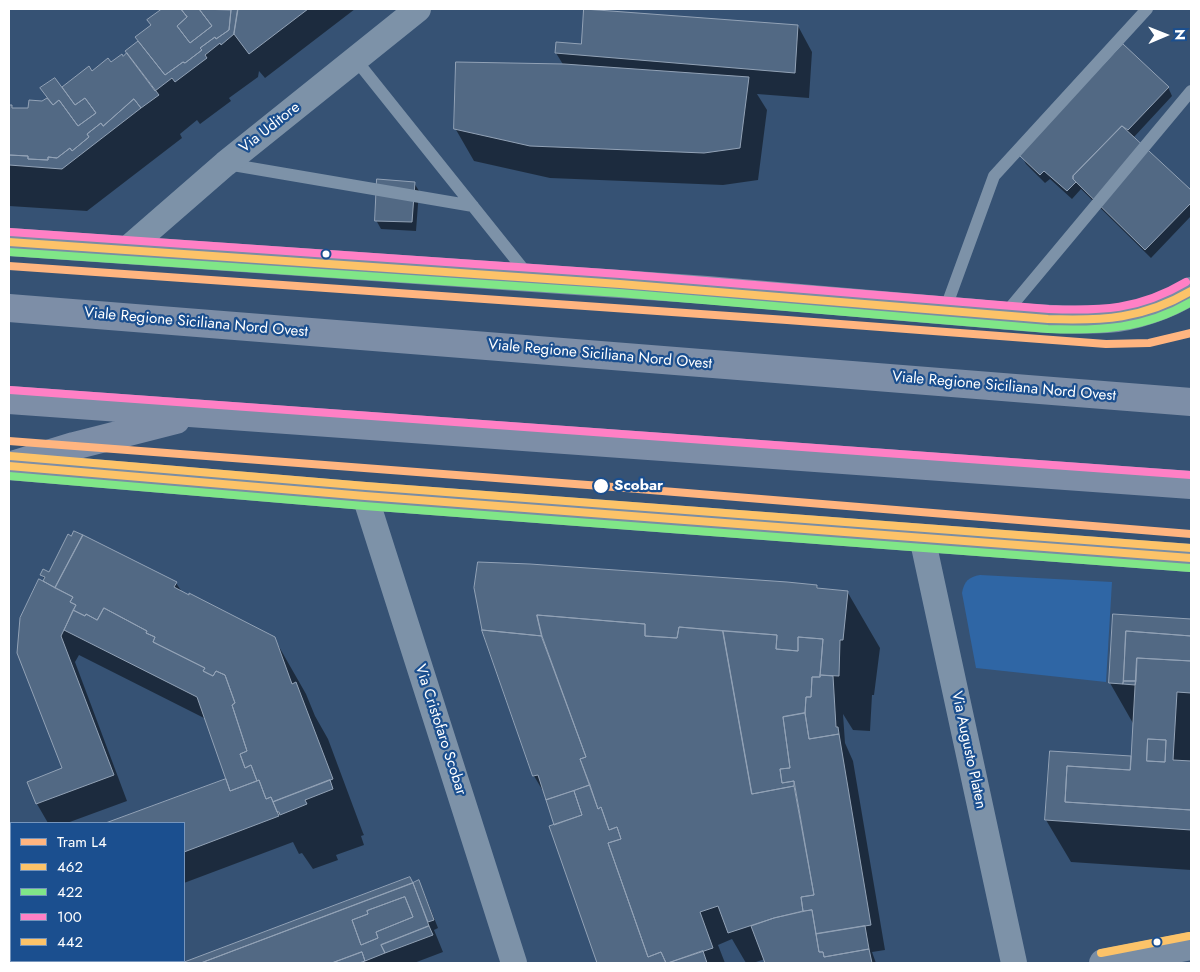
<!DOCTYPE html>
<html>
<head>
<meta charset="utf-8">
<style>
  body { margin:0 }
  #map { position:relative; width:1200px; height:972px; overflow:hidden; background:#365274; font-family:Jost,sans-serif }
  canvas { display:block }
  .frame { position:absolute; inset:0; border:10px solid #fff; pointer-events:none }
  .legend { position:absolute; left:10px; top:822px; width:175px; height:140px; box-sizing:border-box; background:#1b4f8f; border:1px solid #7695bc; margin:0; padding:6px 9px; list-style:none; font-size:15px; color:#fff }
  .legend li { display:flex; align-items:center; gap:10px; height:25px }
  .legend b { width:25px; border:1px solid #7695bc }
  .north { position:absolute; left:1140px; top:10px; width:50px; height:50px; -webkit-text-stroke:4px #1b4f8f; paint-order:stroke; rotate:89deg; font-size:14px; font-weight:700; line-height:20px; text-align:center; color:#fff }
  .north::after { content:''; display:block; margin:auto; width:18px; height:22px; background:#fff; clip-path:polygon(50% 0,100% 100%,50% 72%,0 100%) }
</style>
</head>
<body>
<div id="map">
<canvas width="1200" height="972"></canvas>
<div class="frame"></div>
<ul class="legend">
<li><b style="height:6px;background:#ffb580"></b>Tram L4</li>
<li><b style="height:6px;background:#fcc369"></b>462</li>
<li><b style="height:6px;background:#80e688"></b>422</li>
<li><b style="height:6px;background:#ff80c5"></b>100</li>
<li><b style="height:6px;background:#fcc369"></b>442</li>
</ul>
<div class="north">N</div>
</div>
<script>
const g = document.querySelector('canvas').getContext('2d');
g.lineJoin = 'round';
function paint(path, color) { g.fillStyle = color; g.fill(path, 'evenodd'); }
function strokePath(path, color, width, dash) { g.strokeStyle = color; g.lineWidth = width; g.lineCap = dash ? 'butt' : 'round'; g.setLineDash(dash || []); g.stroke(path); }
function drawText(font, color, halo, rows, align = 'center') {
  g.font = font + ' Jost,sans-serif'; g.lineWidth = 4.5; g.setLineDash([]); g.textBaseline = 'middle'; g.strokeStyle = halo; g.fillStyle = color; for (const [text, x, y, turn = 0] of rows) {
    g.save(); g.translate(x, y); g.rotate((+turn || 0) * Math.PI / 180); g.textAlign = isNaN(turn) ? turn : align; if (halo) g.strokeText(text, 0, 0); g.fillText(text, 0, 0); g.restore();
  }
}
paint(new Path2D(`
  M980,575l132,7 -6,100 -130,-14 -14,-75c2,-12 7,-16 18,-18z`), '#2f66a5');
paint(new Path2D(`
  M164,9h191l-90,69 -6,-7 -1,6 -29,21 2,3 -31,23 -3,-4 -17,14 2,4 -95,73 -78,-5v-100h3l1,3h16l19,-10 -6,-10 19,-1 28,-20 3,4 31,-14 16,-15 -3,-6 16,-12 -3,-5z
  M798,26l14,26 -3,46 -52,-4 10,16 -9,70 -35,5 -173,-7 -76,-17 -19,-33 109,-62 -8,-13 26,-8z
  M1168,87l4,9 -38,41 57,55v24l-40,42 -70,-69 -9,10 -22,-20 -5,4 -19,-19 -5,-9z
  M414,183l5,8 -3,40 -35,-2 -5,-9z
  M74,533l102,50 6,9 92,46 32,56 9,22 13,23 35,94 1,2 -3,1 3,9 -28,10 2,5 -25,9 -11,-16 -3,1 -6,-12 -109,41v-60h-74l118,-43 -22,-61 -127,-64 -4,7 52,139 -60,22h-19l-11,-19 -8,-21 35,-14 -21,-186 2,-3 -3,-5 7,-1z
  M817,586l2,3 29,4 32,55 -6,47h-2l-2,36 -17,-1 -10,-16 2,29 8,18 32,189 -13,2 4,11h-110l-1,-4 -12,4h-7l-14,-24 -14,6 7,18h-126l-49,-136 6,-2 -10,-29 -12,-20 -51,-146z
  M1114,615l77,5v250l-120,-8 -25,-42 86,-63 2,-32 -24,-42z
  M410,878l3,6 5,-2 5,8 15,38 -4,2 9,22 -29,11h-229z`), '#0007');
const building = new Path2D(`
  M162,9h19l6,8 -10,9 13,17 22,-17 -13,-17 32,1 -2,20 -13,9 -1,-2 -15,11 2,2 -17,13 -2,-1 -18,13 -30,-38 16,-12 -4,-5z
  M181,9h18l13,17 -22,17 -13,-17 10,-9z
  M229,9h9l-4,25 -13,11 -1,-2 -15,12 2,3 -32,24 -3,-4 -17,13 -30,-40 13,-10 27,34 18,-13 2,1 17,-13 -2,-2 15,-11 1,2 13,-9 2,-20z
  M238,9h70l-59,45 -15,-20z
  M584,9l214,16 -3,48 -240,-20 1,-11 25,2z
  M1123,44l46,43 -41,43 -6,-4 -49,50v3l3,3 -9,9 -23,-20 -4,4 -21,-20z
  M127,53l32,42 -18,13 -7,-9 -31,27 -2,-3 -14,11 2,3 -17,14 -2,-3 -13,10 -9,-1v3l-20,-1v-3l-19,-1v-50h3v3h16l1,-8 13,1 5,-3 6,7 6,-5 19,26 18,-13 -11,-15 -10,7 -13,-18 27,-21 3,5 16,-13 3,4 11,-8 1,2z
  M456,62l108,2 185,13 -9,71 -36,5 -174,-7 -76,-17z
  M55,78l20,27 10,-7 11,15 -18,13 -19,-26 -6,5 -13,-17z
  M134,99l7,9 -79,61 -53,-4v-10l19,1v3l20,1v-3l9,1 13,-10 2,3 17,-14 -2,-3 14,-11 2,3z
  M1122,126l69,64v13l-46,47 -72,-71v-3z
  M377,179l38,3 -3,40 -37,-1z
  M74,531l9,4 -28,53 -12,-7 2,-4 -5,-2 3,-6 6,3 19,-38 3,2z
  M83,535l94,47 -3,5 15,8v-2l86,44 17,47 4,-2 37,97 -60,23 -2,-5 -5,2 -7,-19 -2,1 -6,-16 -6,3 -5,-14 7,-3 -15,-46 3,-2 -10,-28 -9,-4 -3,5 -10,-5 2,-3 -52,-26 2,-5 -9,-4 1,-2 -43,-23 -7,12 -11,-6 -1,2 -12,-6 3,-5 -6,-3 3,-5 -18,-9z
  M478,562l52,2 257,18 30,3v3l31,3 -5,49h-3l-1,36 -19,-1 3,-36 -25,-2v14l-22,-2 1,-14 -98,-8 -2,11 -32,-2v-12l-108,-9 5,21 -60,-6 -8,-42z
  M39,579l34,18 -3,5 6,3 -15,31 53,139 -78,29 -9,-22 35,-14 -45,-115 3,-35z
  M104,608l43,23 -1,2 9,4 -2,5 52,26 -2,3 10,5 3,-5 9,4 10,28 -3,2 15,46 -7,3 5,14 6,-3 6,16 -27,10 -33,-94 -133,-67 9,-20 12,6 1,-2 11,6z
  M1113,614l78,5v17l-65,-5 -3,53 -14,-1z
  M537,615l108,9v12l32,2 2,-11 44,4 29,163 42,-8 20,109 -13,2 2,14 -29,7 -46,15 -10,-27 -18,6 13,36 -45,15h-2l-5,-11 -13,5 -40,-114 13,-4 -4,-12 -8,3 -8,-23 -3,2 -18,-50 6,-2 -44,-119z
  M482,630l60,6 44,121 -6,2 10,26 -44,15 -8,-25 -5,1z
  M723,631l54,4 -1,14 22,2v-14l25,2 -3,38h-8l-1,20h-5l-1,16 -22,4 7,51 -10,1 2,14 12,-2v5l-42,8z
  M1126,631l65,5v25l-54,-3 -1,23h-12z
  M1137,658l54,3v32l-14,-1 -4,68 18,1v49l-126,-8 2,-36 63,4zM1148,739l18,1 -1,22 -18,-1z
  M820,675l13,1 3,51h2l1,7 -30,5 -4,-26 1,-16h5l1,-20h8z
  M1124,681h12l-1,4 -12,-1z
  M805,713l4,26 30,-5 32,191 -55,9 -4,-24 -9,1 -2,-14 13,-2 -20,-114 -12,2 -2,-14 10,-1 -7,-51z
  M1148,739l18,1 -1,22 -18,-1z
  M1050,751l81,5 -1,14 -63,-4 -2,36 126,8v20l-146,-10z
  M226,779l4,12 29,-11 7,19 5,-2 8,19 -95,36v-29h-78z
  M330,780l3,9 -28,11 2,4 -27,11 -1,-3h-2l-4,-10z
  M590,785l8,24 3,-2 8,23 8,-3 4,12 -13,4 40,114 13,-5 5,11h-69l-48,-137 33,-11 -8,-24z
  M574,791l8,24 -28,10 -8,-25z
  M410,877l3,6 -212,80h-19z
  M419,880l15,40 -6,2 -15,-39z
  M413,883l16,43 -48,19 4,8 -20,8 -3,-9 -30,11h-131zM405,897l8,20 -37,15 2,6 -17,7 -9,-25 16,-6 -1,-3z
  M405,897l8,20 -37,15 2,6 -17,7 -9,-25 16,-6 -1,-3z
  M812,910l7,42h4l1,5 45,-8 3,14h-107l-14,-37 23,-8z
  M429,926l4,9 -48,18 -4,-8z
  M865,926l4,23 -45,8 -1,-5h-4l-3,-18z
  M703,951l4,12h-39z
  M362,952l3,9 -6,2h-27z`);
paint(building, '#526984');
strokePath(building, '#92a2b6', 1);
strokePath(new Path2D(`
  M356,60l172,215
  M227,164l246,42
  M945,310l49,-134 153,-167
  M1004,315l187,-224`), '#7d92a8', 12);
strokePath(new Path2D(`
  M125,251l100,-87 193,-155
  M365,496l149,467
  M922,537l92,426`), '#7d92a8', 26);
strokePath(new Path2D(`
  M9,242c232,18 465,30 698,48 82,7 163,14 244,21 52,4 104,11 156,8 26,-1 62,-14 84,-28
  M9,466l356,30 826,62
  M1103,963l88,-17`), '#798da4', 28);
strokePath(new Path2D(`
  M9,308l1182,94
  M9,400l1182,85
  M9,466l65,-20 102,-26`), '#7d8ea7', 28);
strokePath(new Path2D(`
  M9,242l611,42 428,35c55,2 95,0 143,-28
  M9,466l356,30 826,62`), '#fcc369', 8);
strokePath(new Path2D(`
  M9,252l610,41 429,36c52,2 97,0 143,-27
  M9,476l355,30 826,62`), '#80e688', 8);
strokePath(new Path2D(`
  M10,232l610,42 429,35c52,2 90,1 137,-27
  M10,390l1181,85`), '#ff80c5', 8);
strokePath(new Path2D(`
  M10,456l356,30 825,62
  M1101,953l88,-17`), '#fcc369', 8);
strokePath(new Path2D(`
  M9,266l778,54 319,24 43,-1 42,-10
  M9,441l592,45 590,48`), '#ffb580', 8);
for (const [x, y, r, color] of [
  [326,254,4.5,"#fff"],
  [601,486,8,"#fff"],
  [1157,942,4.5,"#fff"]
]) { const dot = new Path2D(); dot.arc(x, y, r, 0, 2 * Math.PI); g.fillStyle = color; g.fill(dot); strokePath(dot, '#1b4f8f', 2); }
drawText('15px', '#fff', '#1b4f8f', [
  ["Via Uditore",270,128,-38],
  ["Viale Regione Siciliana Nord Ovest",196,323,5],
  ["Viale Regione Siciliana Nord Ovest",600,355,5],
  ["Viale Regione Siciliana Nord Ovest",1004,387,5],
  ["Via Cristofaro Scobar",440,730,72],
  ["Via Augusto Platen",968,750,78]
]);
drawText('bold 15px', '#fff', '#1b4f8f', [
  ["Scobar",614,486]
], 'left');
</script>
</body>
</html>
